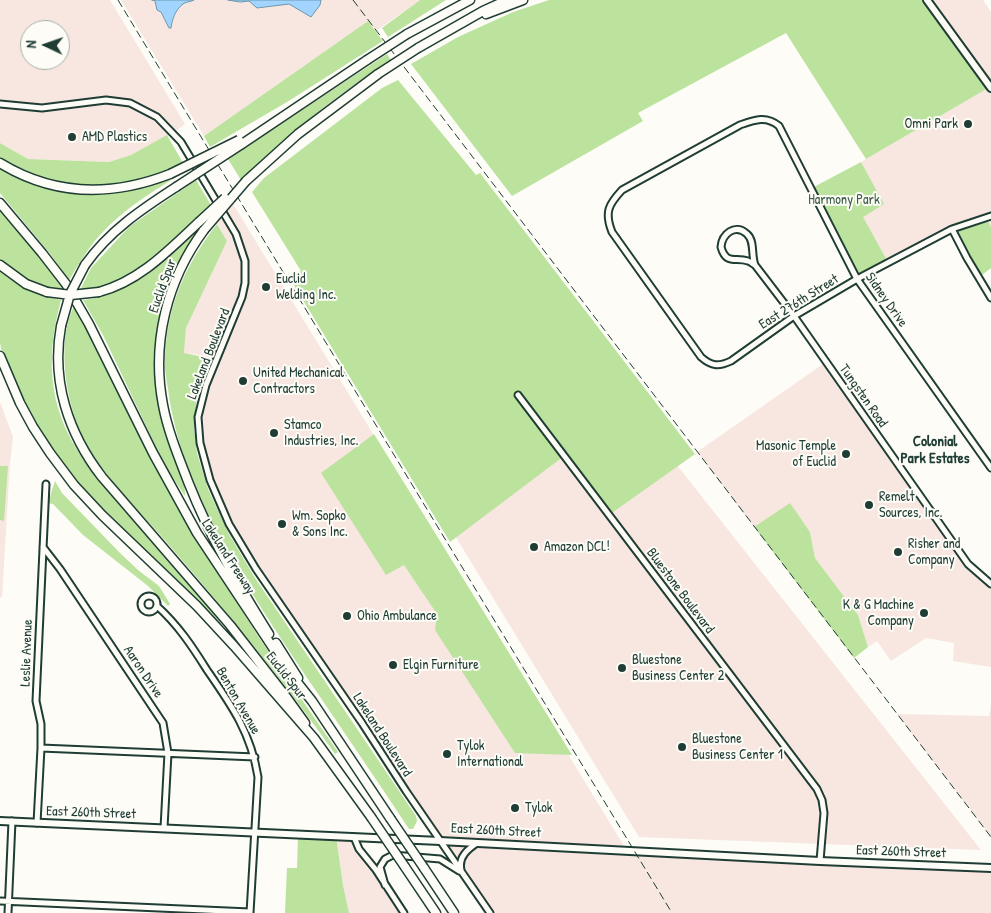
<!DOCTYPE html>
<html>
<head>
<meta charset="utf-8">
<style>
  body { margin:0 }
  #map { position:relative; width:991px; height:913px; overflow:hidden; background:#fdfcf7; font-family:"Patrick Hand",sans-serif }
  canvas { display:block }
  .north { position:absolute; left:20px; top:20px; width:50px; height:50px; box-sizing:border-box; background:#fdfcf7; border:1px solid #a4b0a9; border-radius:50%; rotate:273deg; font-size:14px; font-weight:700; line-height:20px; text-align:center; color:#1f3d34 }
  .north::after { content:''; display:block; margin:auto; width:18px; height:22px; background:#1f3d34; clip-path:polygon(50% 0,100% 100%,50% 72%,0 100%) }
</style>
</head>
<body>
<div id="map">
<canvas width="991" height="913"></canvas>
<div class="north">N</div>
</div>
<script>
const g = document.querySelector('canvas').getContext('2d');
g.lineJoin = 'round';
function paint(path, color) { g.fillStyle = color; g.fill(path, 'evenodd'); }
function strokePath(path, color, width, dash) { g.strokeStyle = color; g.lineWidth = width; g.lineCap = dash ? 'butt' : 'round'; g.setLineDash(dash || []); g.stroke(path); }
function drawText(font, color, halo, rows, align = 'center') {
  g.font = font + ' "Patrick Hand",sans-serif'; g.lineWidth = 4; g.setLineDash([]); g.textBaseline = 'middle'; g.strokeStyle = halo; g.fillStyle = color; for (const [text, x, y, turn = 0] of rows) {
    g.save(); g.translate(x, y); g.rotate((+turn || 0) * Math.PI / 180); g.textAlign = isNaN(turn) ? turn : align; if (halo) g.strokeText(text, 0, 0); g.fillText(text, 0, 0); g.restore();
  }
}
paint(new Path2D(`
  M0,0h110l75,124 -12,9 -42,22 -22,7 -81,-3 -28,-16zM30,30h30v30h-30z
  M121,0h299l-44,31 -8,-10 -164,115z
  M927,0h56l8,12v215l-6,-9 -33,11 -64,33 -26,-46 21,-12 -22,-42 129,-75z
  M230,199l397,652 364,17v45h-501l-261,-389 -19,-44 -10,-37 -2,-26 19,-57 -17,-5 -16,-2 2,-25 41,-87 -13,-23z
  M484,221l497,629 -342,-13 -312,-511z
  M826,362l142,202 23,20v83l-38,-6 1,-18 -28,-5 -35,23 -14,-20 -9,6 -10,-32 -43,-57 -5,-26 -20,-28 -36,23 -57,-75z
  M0,402l13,35 -3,26 -8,134h-2z
  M991,706v131l-94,-123 92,2z
  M336,836l13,1 27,33 28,43h-55l-6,-28z`), '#f8e6e0');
paint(new Path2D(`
  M420,0h26l-58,37 -6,-9z
  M549,0h378l63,87 -124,72 -80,-126 -148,80 5,8 -131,75 -101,-132 47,-27 55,-25z
  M368,21l15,20 -96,61 -77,45 -6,-11z
  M387,54l4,6c-55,36 -103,73 -150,120l-13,-21z
  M398,80l78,95 4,-2 215,281 -86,61 -45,-59 -114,86 -161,-265 12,-6 -49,-79 12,-14 118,-90z
  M167,135l16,28c-35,17 -76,28 -115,22 -24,-4 -47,-16 -68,-27v-15l28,16 81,3 22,-7z
  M861,162l23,42 -21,13 25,45 -31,17 -47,-90z
  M0,166l8,5 88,22 34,-3 57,-20c-30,19 -63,38 -87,65 -12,13 -21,29 -31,45l-18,-25 -51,-62z
  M196,180l15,25c-22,22 -60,62 -87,75 -14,7 -30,10 -45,12l12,-24 38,-41z
  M0,206l64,80v6c-23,-3 -47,-14 -64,-31z
  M986,218l5,9v41l-13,10 -26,-49z
  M217,224l10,17 -41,87 -2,25 24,5 2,4 -13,34 -3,32 3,25 11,36 21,45 26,44 161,238 1,5 -4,8h-4c-31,-47 -63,-94 -95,-141 -58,-87 -133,-194 -146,-299 -2,-12 -4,-23 -3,-34 3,-52 21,-91 52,-131z
  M200,227l1,2c-6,8 -13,16 -18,25 -23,40 -34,94 -26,139 3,17 8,33 13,48 3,12 17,45 15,55l-20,-30 -61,-129 -21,-37c53,-7 78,-40 117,-73z
  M0,270c22,18 34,24 61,30 -8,30 -12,59 -7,90 9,58 54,101 91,143 26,30 52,60 76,90l-2,2c-73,-80 -155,-134 -201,-237 -6,-14 -16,-30 -18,-45 0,-8 0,-16 0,-23 0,-17 0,-33 0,-50z
  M74,306l43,80 20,43 44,86 79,124 78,113 -3,2c-51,-73 -108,-142 -167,-210 -26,-30 -56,-59 -78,-93 -22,-34 -36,-107 -16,-145z
  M374,434l198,321 -57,-2 -80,-123 2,-16 -33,-49 -18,10 -65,-102z
  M0,466h8l-4,55 -4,-1z
  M55,481l7,12 57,59 19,18 21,16 11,18 -2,2 -20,-20 -65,-51 -30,-31 -5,-1z
  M790,503l20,29 5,26 43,57 10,32 -14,11 -100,-131z
  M298,834l38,2 7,49 6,28h-64l2,-45h10z`), '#bce39e');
const water = new Path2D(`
  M152,0h42c-4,2 -9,2 -11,4 -8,6 -11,16 -12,24h-2l-8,-16 -4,-2 -2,-9z
  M228,0h93l-1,5 -9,12 -22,-13 -32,4 -8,-7 -8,1z`);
paint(water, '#a1d4ff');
strokePath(water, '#6d98ae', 1);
const minor = new Path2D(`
  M0,104l42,4 64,-8 24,3 27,14 24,25 55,92 9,27v22l-3,14 -36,88 -8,32 2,26 10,37 19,44 27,45 106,154 44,68 84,122
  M991,216l-39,13 -95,50 -63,37 -63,45c-13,6 -20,5 -30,-4l-89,-125c-8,-20 -3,-28 10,-42l118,-65c14,-5 26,-10 39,1l78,153 134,189
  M952,229l15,29 24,40
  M755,265c-2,-1 -4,-3 -7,-4 -13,-4 -22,4 -27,-14 1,-13 14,-24 26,-13 8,7 4,21 8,31l39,51 174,248 23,20
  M518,395l299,394 5,11 2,13 -4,48
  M43,547l17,22 103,154 5,30 -4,75
  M141 604a8 8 0 1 1 16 0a8 8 0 1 1-16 0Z
  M157,606c21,19 35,40 50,64 25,36 44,63 51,107l-8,136
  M41,748l214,9
  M37,823l4,-75v-24l-5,-23 10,-217
  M354,837l5,12 17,21 28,43
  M461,870c-3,-13 7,-21 16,-27
  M385,885l-5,-18 5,-8 8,-4 47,4 19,12
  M0,901l250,11
  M8,913l4,-92`);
const major = new Path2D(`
  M927,0l64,88
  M0,821l440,20 380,20 171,7`);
const highway = new Path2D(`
  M486,14l37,-14
  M407,34l63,-34
  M418,48l65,-37 24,-11
  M242,144l125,-84
  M0,163c54,33 111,34 170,11
  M246,181l52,-47 80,-60
  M0,203l42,50 24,31 23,40 64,129 44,80 92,139 23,29 78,117
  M204,230c-37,50 -53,113 -41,175 5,27 16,53 26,79 21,53 50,102 80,150
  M0,265l26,19 21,8
  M85,265c24,-34 57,-56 91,-78
  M99,292c41,-11 70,-42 100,-70
  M61,326c-10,55 7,107 41,151l128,148 57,73 18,25
  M0,356l20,47 13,24 17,26 24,32 28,30 95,91 37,40 80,92 57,79
  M276,643l22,35
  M405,867l31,46
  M424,868l30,45`);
strokePath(minor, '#1f3d34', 9);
strokePath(major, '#1f3d34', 10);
strokePath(highway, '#1f3d34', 11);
strokePath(minor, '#fdfcf7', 5);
strokePath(major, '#fdfcf7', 6);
strokePath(highway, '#fdfcf7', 8);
strokePath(new Path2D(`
  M118,0l554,913
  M353,0l638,837`), '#1f3d34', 1, [8, 4]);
const highwayBridge = new Path2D(`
  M367,60l40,-26
  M378,74l40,-26
  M170,174l69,-34
  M176,187l66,-43
  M199,222l26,-24
  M204,230l42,-49
  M47,292l24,3 28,-3
  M61,326l9,-32 15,-29
  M371,817l34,50
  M390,818l34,50`);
strokePath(highwayBridge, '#1f3d34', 11, []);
strokePath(highwayBridge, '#fdfcf7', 8);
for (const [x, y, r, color] of [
  [968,124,5,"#1f3d34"],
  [72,137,5,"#1f3d34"],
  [266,287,5,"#1f3d34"],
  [243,381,5,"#1f3d34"],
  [274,433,5,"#1f3d34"],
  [846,454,5,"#1f3d34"],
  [869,505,5,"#1f3d34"],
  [282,524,5,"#1f3d34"],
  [534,547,5,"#1f3d34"],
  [898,552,5,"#1f3d34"],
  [924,613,5,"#1f3d34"],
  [347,616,5,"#1f3d34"],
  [393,665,5,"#1f3d34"],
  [622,668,5,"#1f3d34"],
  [682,747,5,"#1f3d34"],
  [447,754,5,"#1f3d34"],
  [515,808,5,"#1f3d34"]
]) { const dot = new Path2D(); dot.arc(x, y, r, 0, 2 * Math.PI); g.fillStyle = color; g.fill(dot); strokePath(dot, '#fdfcf7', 2); }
drawText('14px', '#1f3d34', '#fdfcf7', [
  ["Omni Park",958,124,"right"],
  ["AMD Plastics",82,137],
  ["Euclid",276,279],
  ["Welding Inc.",276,295],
  ["United Mechanical",253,373],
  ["Contractors",253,389],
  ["Stamco",284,425],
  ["Industries, Inc.",284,441],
  ["Masonic Temple",836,446,"right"],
  ["of Euclid",836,462,"right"],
  ["Remelt",879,497],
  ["Sources, Inc.",879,513],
  ["Wm. Sopko",292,516],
  ["& Sons Inc.",292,532],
  ["Risher and",908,544],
  ["Company",908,560],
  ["Amazon DCL!",544,547],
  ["K & G Machine",914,605,"right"],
  ["Company",914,621,"right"],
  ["Ohio Ambulance",357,616],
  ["Bluestone",632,660],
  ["Business Center 2",632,676],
  ["Elgin Furniture",403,665],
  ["Bluestone",692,739],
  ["Business Center 1",692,755],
  ["Tylok",457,746],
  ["International",457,762],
  ["Tylok",525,808]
], 'left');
drawText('14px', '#3e5e49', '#fdfcf7', [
  ["Harmony Park",844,200]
]);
drawText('14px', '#1f3d34', '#fdfcf7', [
  ["Euclid Spur",163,286,-70],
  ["Sidney Drive",886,300,55],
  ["East 276th Street",799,302,-32],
  ["Lakeland Boulevard",209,354,-69],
  ["Tungsten Road",863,396,55],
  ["Lakeland Freeway",228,557,57],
  ["Bluestone Boulevard",680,591,53],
  ["Leslie Avenue",27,653,-88],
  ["Aaron Drive",143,672,56],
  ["Euclid Spur",286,676,52],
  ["Benton Avenue",238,701,60],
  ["Lakeland Boulevard",382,735,57],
  ["East 260th Street",91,813,2],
  ["East 260th Street",496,831,3],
  ["East 260th Street",901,852,2]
]);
drawText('bold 15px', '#1f3d34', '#fdfcf7', [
  ["Colonial",935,442],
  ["Park Estates",935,459]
]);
</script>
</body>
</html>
